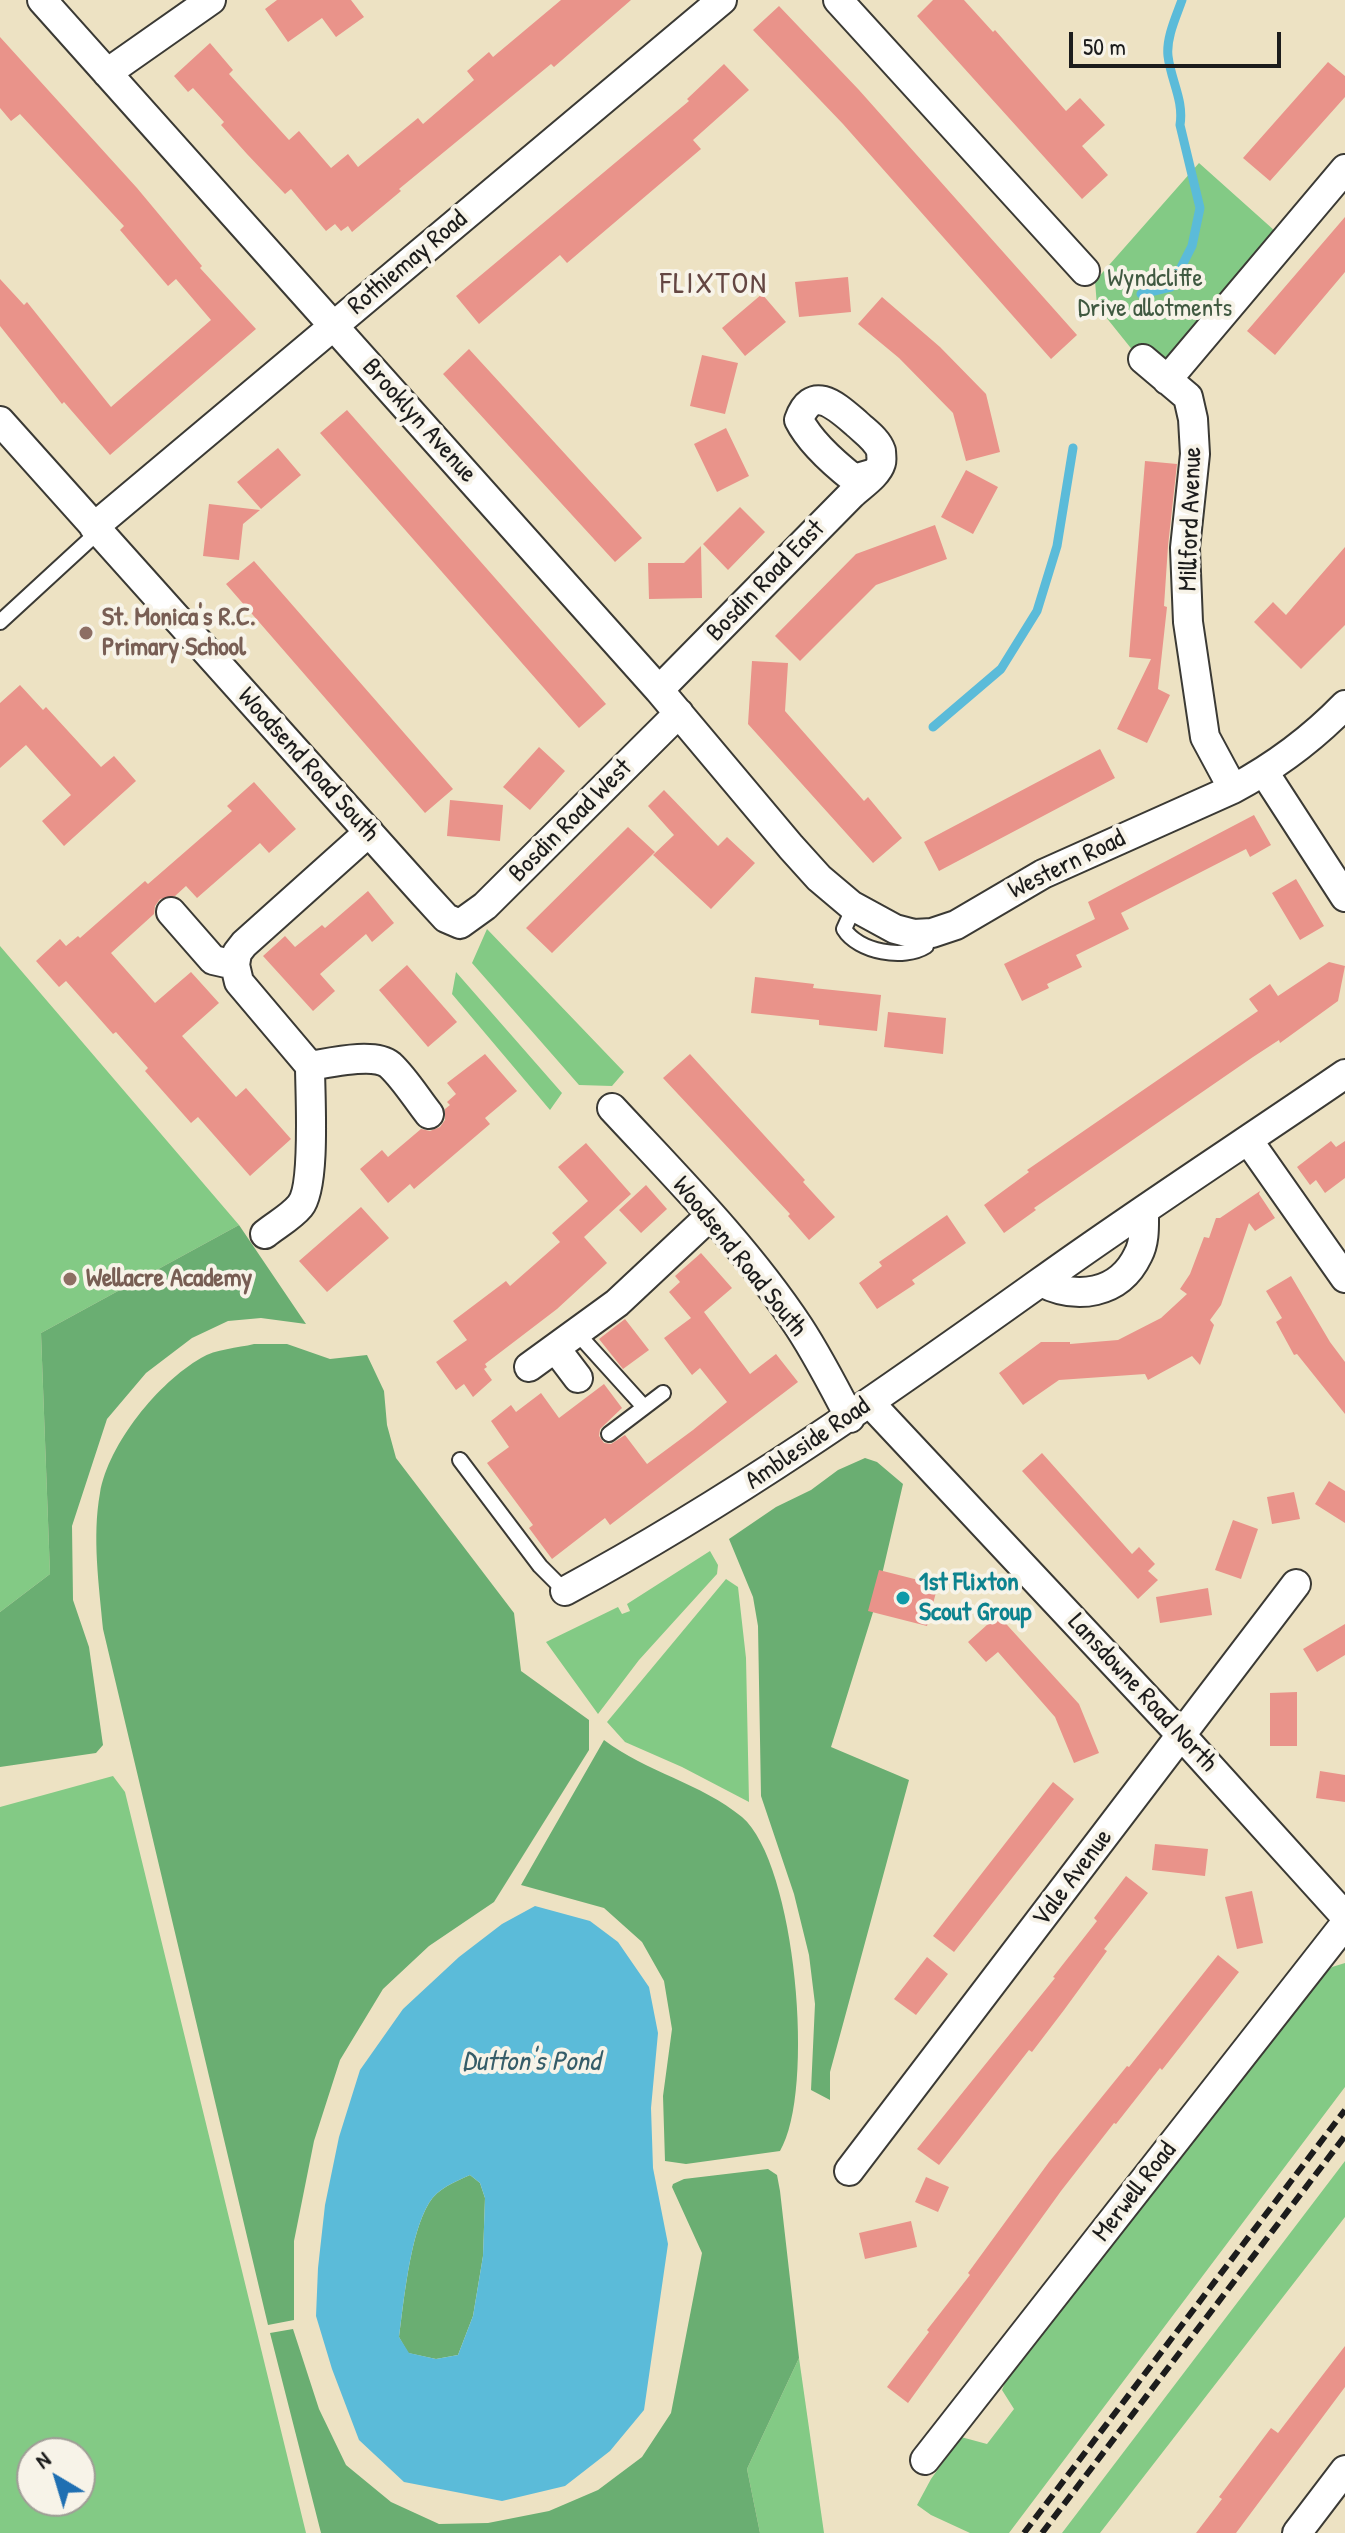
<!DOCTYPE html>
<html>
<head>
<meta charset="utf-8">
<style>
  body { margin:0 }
  #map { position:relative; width:1345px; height:2533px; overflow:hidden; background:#ede2c3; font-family:"Patrick Hand",sans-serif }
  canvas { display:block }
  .north { position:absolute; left:16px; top:2437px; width:80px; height:80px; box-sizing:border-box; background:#f7f3e8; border:2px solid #9f9d96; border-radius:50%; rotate:322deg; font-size:22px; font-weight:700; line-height:32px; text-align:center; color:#1c1c1c }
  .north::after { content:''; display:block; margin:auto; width:28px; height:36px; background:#1f6fb2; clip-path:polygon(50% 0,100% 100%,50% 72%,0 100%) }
  .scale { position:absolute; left:1069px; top:32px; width:212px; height:36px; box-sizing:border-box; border:4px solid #1c1c1c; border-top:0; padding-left:10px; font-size:24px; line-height:28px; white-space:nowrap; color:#1c1c1c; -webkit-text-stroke:6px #f7f3e8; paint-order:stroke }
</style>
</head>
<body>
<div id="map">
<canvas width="1345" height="2533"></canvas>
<div class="north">N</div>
<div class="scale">50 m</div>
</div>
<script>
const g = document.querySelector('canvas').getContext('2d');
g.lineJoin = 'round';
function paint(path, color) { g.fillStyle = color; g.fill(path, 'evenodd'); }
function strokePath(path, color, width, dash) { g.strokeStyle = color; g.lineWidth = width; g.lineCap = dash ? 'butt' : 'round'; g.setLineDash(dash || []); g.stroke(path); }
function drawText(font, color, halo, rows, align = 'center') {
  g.font = font + ' "Patrick Hand",sans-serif'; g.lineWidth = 8; g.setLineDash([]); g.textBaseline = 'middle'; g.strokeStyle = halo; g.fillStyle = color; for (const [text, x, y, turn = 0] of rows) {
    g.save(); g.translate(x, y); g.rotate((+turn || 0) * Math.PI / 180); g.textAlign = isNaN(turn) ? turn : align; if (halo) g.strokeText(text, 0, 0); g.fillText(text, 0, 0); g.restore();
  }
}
paint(new Path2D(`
  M1199,163l76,68 -110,132 -31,-11 -37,-46 -2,-25z
  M487,929l137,143 -12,14 -33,-1 -107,-122z
  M0,946l239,279 -198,108 9,241 -50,38z
  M456,972l106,121 -12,17 -98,-116z
  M710,1551l8,14 -1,9 -78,86 -41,54 -52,-72 72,-35 4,7 8,-3 -3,-7z
  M726,1579l12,8 8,71 3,144 -67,-35 -57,-25 -18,-20z
  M113,1776l12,16 181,741h-306v-726zM32,2453h48v48h-48z
  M1345,1963v124l-336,446h-39l-39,-18 -14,-10 14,-26 30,-42 26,7 27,-35 -12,-19 4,-10 312,-401 14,-12z
  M1345,2161v56l-245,316h-38z
  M799,2358l25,175h-64l-13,-64z`), '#83ca85');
paint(new Path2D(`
  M239,1225l67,99 -45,-6 -33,3 -36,17 -46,35 -39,46 -35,107 1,74 16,47 14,98 -7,8 -96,14v-155l50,-38 -9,-241z
  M254,1344h33l43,15 37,-4 17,36 3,34 9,33 118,155 7,58 68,49v30l-95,152 -65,44 -46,43 -43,71 -26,81 -20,100v79l-26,5 -165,-696c-4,-44 -11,-92 -3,-136 9,-50 58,-110 101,-135 14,-9 37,-10 53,-14z
  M865,1458l12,4 26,22 -29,125 -43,138 78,33 -79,292v28l-19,-10 4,-86 -6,-49 -15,-61 -33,-98 -3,-170 -5,-29 -24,-58 47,-32 35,-17 27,-20z
  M604,1740c42,32 97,43 138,77 54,46 74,275 38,334l-94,13 -21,-3 -2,-65 9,-67 -8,-48 -22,-39 -38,-34 -83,-23z
  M768,2169l9,6 3,16 19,167 -52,111 13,64h-439l-51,-200 23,-4 26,80 27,56 45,37 48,22 49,-1 61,-12 49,-21 44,-33 29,-44 31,-160 -30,-66 1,-3 11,-5z
  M470,2175l10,8 5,15 -2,58 -10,60 -15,39 -22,4 -28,-6 -9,-16c5,-37 11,-103 30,-134 9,-15 26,-21 41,-28z`), '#6aae72');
paint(new Path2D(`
  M535,1906l55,15 28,21 31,45 9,46 -7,75 2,60 15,76 -24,166 -34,41 -45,35 -63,15 -98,-19 -45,-42 -27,-71 -16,-53 2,-48 7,-63 14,-68 21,-67 43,-61 56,-52 43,-33zM470,2175l10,8 5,15 -2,58 -10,60 -15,39 -22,4 -27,-6 -10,-16c5,-37 11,-103 30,-134 9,-15 26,-21 41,-28z`), '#5bbbd9');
strokePath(new Path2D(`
  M1141,294l30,-7 21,-41 8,-38 -20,-83c4,-25 -9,-44 -12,-69 -2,-18 8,-39 14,-56
  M933,727l68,-58 36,-58 20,-65 16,-98`), '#5bbbd9', 9);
paint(new Path2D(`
  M277,0h74l13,17 -28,20 -14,-19 -34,24 -23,-33z
  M561,0h70l-77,67 -3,-3 -152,125 2,2 -49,41 -4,-6 -7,5 -6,-7 -9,7 -35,-42 -6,5 -38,-40 -26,-29 3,-3 -31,-34 -5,4 -14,-16 36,-33 23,27 -4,4 60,66 10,-9 32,37 17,-14 10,13 60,-49 5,6 51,-44 -7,-9 22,-19 4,5z
  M933,0h31l29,32 2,-2 71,81 14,-13 25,27 -23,21 26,29 -26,24 -165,-183z
  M779,6l80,84 218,245 -26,24 -208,-235 -90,-94z
  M0,37l137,151 65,78 -2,2 56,61 -146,126 -46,-53 -2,2 -62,-78v-47l24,26 3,-3 84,105 100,-87 -35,-41 -8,7 -48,-56 4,-4 -104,-112 -9,7 -11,-13z
  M1328,62l17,14v21l-75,84 -27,-23z
  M724,64l25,26 -56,50 8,9 -134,114 -7,-8 -81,69 -23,-28 233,-195 -2,-2z
  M1345,217v55l-70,83 -28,-24z
  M848,277l3,35 -52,5 -4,-35z
  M762,294l24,28 -41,34 -23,-28z
  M882,297l58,50 46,47 14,58 -34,9 -13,-48 -54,-55 -41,-34z
  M469,349l173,189 -27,24 -172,-188z
  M702,355l36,8 -13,51 -35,-8z
  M347,410l259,294 -27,24 -259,-295z
  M726,428l23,48 -32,16 -23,-48z
  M278,448l23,27 -40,34 -24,-27z
  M1145,461l32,3 -9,82 -4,60 3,1 -9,82 12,6 -23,48 -30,-14 34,-70 -22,-2z
  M966,470l32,17 -25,47 -32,-17z
  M209,504l51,6 -17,14 -4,36 -36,-4z
  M740,507l25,25 -37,38 -25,-26z
  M935,525l12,34 -71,26 -76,76 -25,-25 81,-82z
  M701,546l1,52 -53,1 -1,-36h36z
  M1345,547v78l-44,44 -47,-47 19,-20 13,13z
  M254,561l199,228 -28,24 -199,-229z
  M752,661l36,2 -3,48 79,90 4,-4 34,41 -29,25 -125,-139z
  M20,685l23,25 3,-3 55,60 13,-11 22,25 -72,65 -22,-25 29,-26 -45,-50 -26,23v-65z
  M539,747l26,24 -35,39 -27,-23z
  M1100,749l15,29 -176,93 -15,-29z
  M254,782l42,47 -27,24 -9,-10 -63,55 -11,-12 -11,10 -15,3 -5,7 -1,8 -43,39 44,50 36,-31 28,31 -37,33 54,61 10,-9 45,51 -41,37 -52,-59 -7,6 -46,-52 3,-3 -32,-36 -3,2 -47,-53 -7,6 -23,-26 24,-22 6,7 12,-10 2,2 65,-57 3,3 84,-73 -5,-5z
  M664,790l54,56 9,-9 28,26 -44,46 -58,-54 21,-20 -26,-29z
  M450,800l53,5 -3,36 -53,-5z
  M1254,815l17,30 -21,12 -4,-8 -125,64 8,16 -53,26 6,12 -35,17 2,4 -27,13 -18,-37 91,-45 -7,-17z
  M628,827l27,25 -103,101 -26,-25z
  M1296,879l28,47 -24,14 -28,-47z
  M368,891l26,32 -22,19 -6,-8 -46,40 15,17 -22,20 -50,-55 22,-20 10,11 27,-22 3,3z
  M1329,962l16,4 -7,35 -58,42 -1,-3 -26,17 -219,151 2,2 -32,23 -20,-28 45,-33 -2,-2 231,-159 -9,-12 21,-15 8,12z
  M407,965l50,57 -29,25 -49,-57z
  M755,977l59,7 -1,4 68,7 -4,36 -58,-6v-5l-68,-7z
  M888,1012l58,6 -3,36 -59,-7z
  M485,1054l32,37 -32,27 5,6 -76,65 -4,-5 -22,19 -28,-34 22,-19 6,7 33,-28 9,2 10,-4 5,-7v-11l5,-4 -3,-3 9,-8 -9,-11z
  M690,1054l115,126 -2,2 32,35 -26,23 -21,-24 2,-2 -127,-136z
  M1331,1141l5,6 9,-6v37l-20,15 -9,-13 -6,5 -13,-18z
  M586,1143l45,51 -47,43 23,26 -50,46 -72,55 2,3 -3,2 8,11 -19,17 -9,-13 -8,6 -20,-28 31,-22 -14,-19 53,-40 4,5 50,-44 -8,-9 36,-32 -30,-34z
  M646,1185l21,24 -26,24 -22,-23z
  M1260,1191l-1,3 16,24 -20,13 -6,-8 -28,82 -11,15 4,5 -14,40 -8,-9 -44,24 -3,-6 -86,6 -36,25 -24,-32 42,-31h29v2l48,-4 43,-22 26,-24 -7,-5 10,-15 14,-37 5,1 7,-20h4z
  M361,1207l28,31 -62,54 -28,-31z
  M947,1215l19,28 -54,37 3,4 -38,25 -18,-26 23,-17 -3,-4z
  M701,1253l31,35 -28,24 46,62 26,-20 22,28 -188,143 -5,-7 -53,41 -23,-31 4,-3 -46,-62 22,-16 -18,-26 20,-16 5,7 25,-19 18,25 45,-34 18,24 -22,21 -1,7 5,7 7,1 14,-9 22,29 46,-34 34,-28 -27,-34 -8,7 -28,-37 27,-20 -22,-26 11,-10 -5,-6z
  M1291,1276l39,66 15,20v52l-48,-60 -3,1 -18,-33 6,-4 -16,-27z
  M625,1319l24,31 -26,19 -24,-30z
  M1042,1453l90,101 7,-7 16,17 -7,7 10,9 -20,19 -116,-128z
  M1329,1481l16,10v32l-30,-19z
  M1294,1492l6,27 -28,5 -5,-27z
  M1233,1520l25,9 -17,50 -26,-9z
  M879,1570l59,15 -11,41 -59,-15z
  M1208,1588l4,27 -52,8 -4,-26z
  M998,1615l81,89 20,49 -25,10 -19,-46 -57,-65 -12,10 -18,-20z
  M1345,1624v31l-28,17 -14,-23z
  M1297,1692v54h-27v-53z
  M1320,1771l25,4v27l-29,-4z
  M1053,1782l21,17 -120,153 -21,-16z
  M1155,1844l53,5 -3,27 -53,-6z
  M1126,1876l22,17 -44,56 3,2 -43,59 -32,42 -3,-2 -90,115 -22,-16 138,-171 -2,-1 44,-56 -3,-3z
  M1252,1891l11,52 -26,6 -12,-52z
  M1218,1955l21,17 -77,98 -2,-2 -44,56 -2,-1 -53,68 -153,212 -21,-16 42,-55 -2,-2 43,-55 -2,-2 81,-111 78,-96 2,1z
  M927,1957l21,17 -32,41 -22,-16z
  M926,2177l23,10 -11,25 -23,-10z
  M911,2221l6,26 -52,12 -6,-26z
  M1345,2346v41l-109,146h-40l26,-34 -3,-2 52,-69 7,5z`), '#e9938a');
const service = new Path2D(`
  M0,622l98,-90
  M854,907l-10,22c14,23 60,31 82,17l2,-12
  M577,1333l67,74
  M609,1434l54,-41
  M460,1460l80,106 25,25`);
const minor = new Path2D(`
  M42,0l617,690 132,157 28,31 32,27 44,24 19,5 18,-1 24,-8 87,-51 190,-85c41,-22 80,-51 112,-84
  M838,0l247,271
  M107,73l104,-73
  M1143,359l45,38 5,22 2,35 -10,94 3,74 17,115 28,52
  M1167,380l178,-211
  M0,421l424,473 22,24 14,6 25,-18 194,-193
  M94,527l628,-527
  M659,690l192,-195c9,-9 26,-19 30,-32 1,-1 0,-11 0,-12 -4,-12 -17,-20 -25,-28 -20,-17 -44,-40 -57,-3 11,22 36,44 55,59l21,-6
  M1264,772l81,125
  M171,912l42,48 22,5 4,17 71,84c0,28 6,121 -10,140 -9,11 -24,19 -35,28
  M235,965l2,-12 7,-9 125,-112
  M310,1066c19,-3 64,-14 80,-1 15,14 27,34 39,49
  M612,1108c65,70 134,139 187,219 19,29 35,60 51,91
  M1248,1140l97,138
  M1041,1282c35,18 78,13 97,-27 7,-13 6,-29 6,-44
  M556,1349l22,29
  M529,1367l88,-64 94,-88
  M870,1403l312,333 163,180
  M565,1591c167,-90 320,-198 474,-308 100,-72 204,-139 306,-209
  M849,2171l447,-587
  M925,2460l420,-536
  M1297,2533l48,-63`);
strokePath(service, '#3b3a35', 18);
strokePath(minor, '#3b3a35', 32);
strokePath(service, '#fff', 14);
strokePath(minor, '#fff', 28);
strokePath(new Path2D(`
  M1024,2533l321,-423
  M1042,2533l303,-397`), '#1c1c1c', 6, [12, 6]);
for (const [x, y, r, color] of [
  [86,633,8,"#8d6e63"],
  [70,1279,8,"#8d6e63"],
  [903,1598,8,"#0f9aa8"]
]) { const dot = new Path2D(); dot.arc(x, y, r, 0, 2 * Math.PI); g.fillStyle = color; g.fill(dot); strokePath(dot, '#f7f3e8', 3); }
drawText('26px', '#1c1c1c', '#f7f3e8', [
  ["Rothiemay Road",408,263,-40],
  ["Brooklyn Avenue",419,421,48],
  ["Millford Avenue",1191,519,-88],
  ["Bosdin Road East",766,581,-46],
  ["Woodsend Road South",308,765,48],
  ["Bosdin Road West",571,821,-45],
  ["Western Road",1067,865,-26],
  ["Woodsend Road South",739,1257,51],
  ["Ambleside Road",808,1444,-34],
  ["Lansdowne Road North",1142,1693,47],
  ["Vale Avenue",1073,1878,-53],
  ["Merwell Road",1135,2192,-52]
]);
drawText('26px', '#405941', '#f7f3e8', [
  ["Wyndcliffe",1155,279],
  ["Drive allotments",1155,309]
]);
drawText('bold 26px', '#785e54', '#f7f3e8', [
  ["St. Monica's R.C.",102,618],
  ["Primary School",102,648],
  ["Wellacre Academy",86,1279]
], 'left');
drawText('bold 26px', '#0d838f', '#f7f3e8', [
  ["1st Flixton",919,1583],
  ["Scout Group",919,1613]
], 'left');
drawText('italic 28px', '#355c68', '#f7f3e8', [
  ["Dutton's Pond",531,2063]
]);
g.letterSpacing = '2px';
drawText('30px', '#644642', '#f7f3e8', [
  ["FLIXTON",714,285]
]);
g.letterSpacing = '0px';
</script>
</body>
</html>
